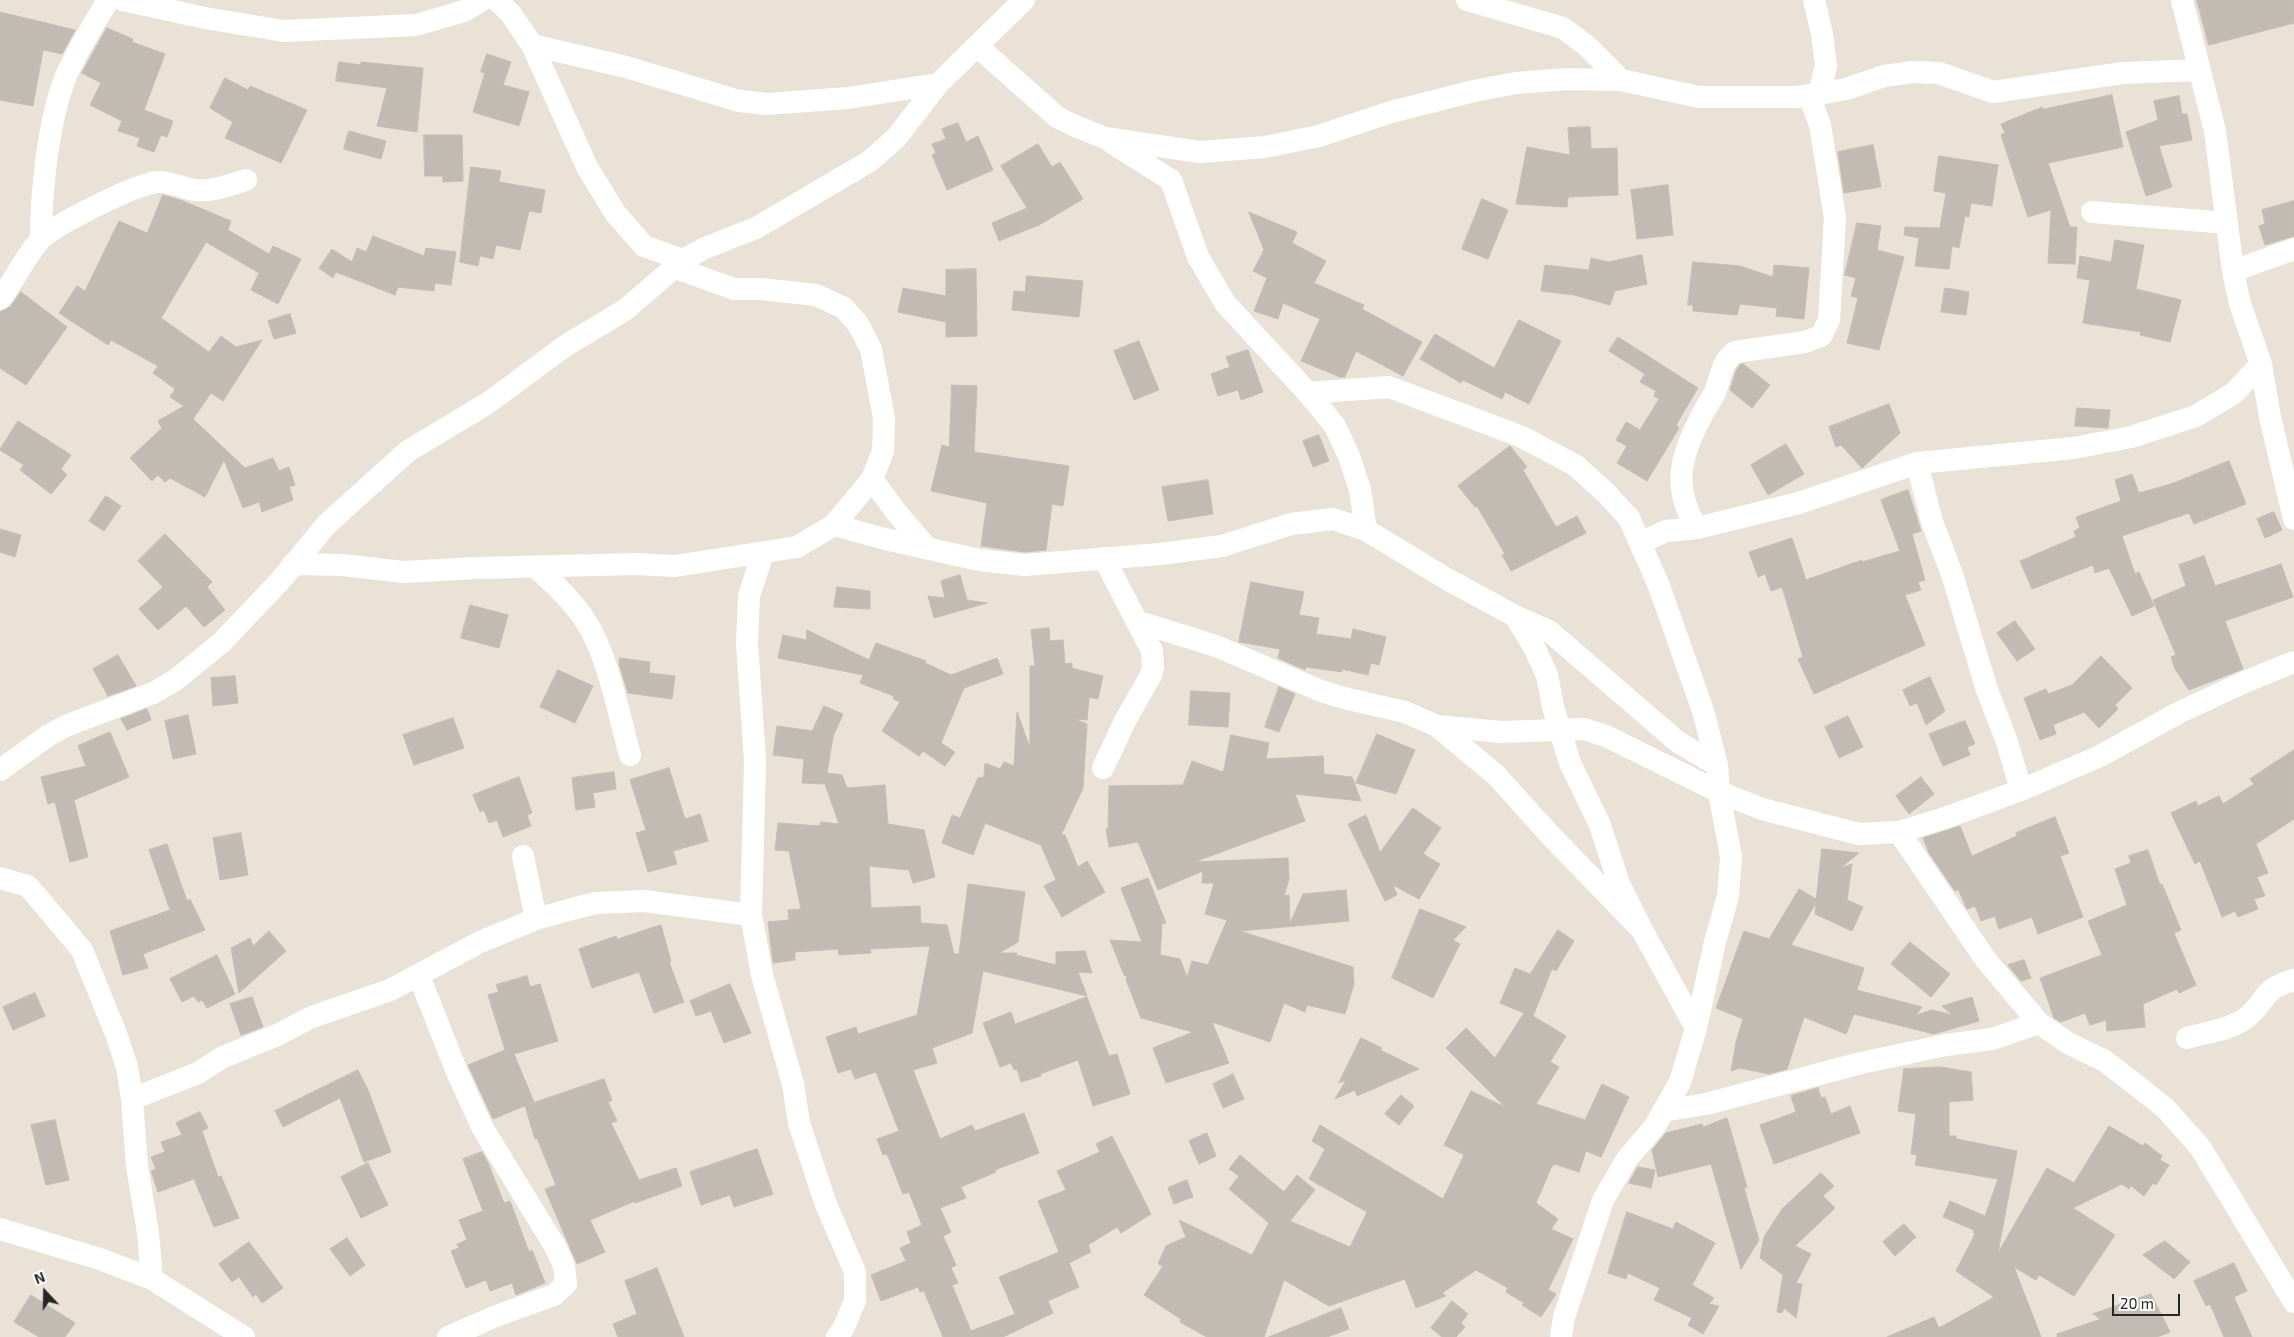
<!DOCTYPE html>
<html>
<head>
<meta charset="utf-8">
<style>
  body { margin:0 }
  #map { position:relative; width:2294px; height:1337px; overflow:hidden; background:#eae1d7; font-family:"Exo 2",sans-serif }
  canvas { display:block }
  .north { position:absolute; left:20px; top:1267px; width:50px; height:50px; -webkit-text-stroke:4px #fff; paint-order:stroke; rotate:339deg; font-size:14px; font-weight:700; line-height:20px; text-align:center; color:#262626 }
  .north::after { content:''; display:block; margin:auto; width:18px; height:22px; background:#262626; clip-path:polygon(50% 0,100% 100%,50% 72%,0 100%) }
  .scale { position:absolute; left:2112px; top:1294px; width:68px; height:22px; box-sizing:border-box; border:2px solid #262626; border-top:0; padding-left:6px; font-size:15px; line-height:18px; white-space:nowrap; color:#262626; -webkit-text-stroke:4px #fff; paint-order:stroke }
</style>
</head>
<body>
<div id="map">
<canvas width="2294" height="1337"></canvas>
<div class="north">N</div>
<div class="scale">20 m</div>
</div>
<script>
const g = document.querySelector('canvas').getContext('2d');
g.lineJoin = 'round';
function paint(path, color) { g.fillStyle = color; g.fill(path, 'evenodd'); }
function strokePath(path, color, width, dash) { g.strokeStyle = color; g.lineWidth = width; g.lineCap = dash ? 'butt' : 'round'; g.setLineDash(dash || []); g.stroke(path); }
const building = new Path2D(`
  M2197,0h97v23l-85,22z
  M0,12l75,18 -13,24 -19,-4 -10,56 -33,-6z
  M107,28l26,11 -1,3 33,12 -21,56 29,11 -6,16 -6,-2 -7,17 -17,-6 3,-8 -22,-7 4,-10 -32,-16 11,-22 -19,-10z
  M487,54l24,8 -8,23 26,7 -10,34 -46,-14 12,-39 -4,-1z
  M339,62l22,3v-3l62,6 -6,64 -40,-6 10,-38 -51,-7z
  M225,78l23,12 2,-4 57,24 -26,53 -56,-25 8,-16 -23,-14z
  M2112,95l11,52 -75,16 22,64h7l-2,37 -27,-1 3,-53 -23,7 -27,-82 4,-2 -4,-9 41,-17 1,2z
  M2179,96l3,18h5l5,26 -33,6 13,41 -26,9 -20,-64 32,-12 -4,-19z
  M958,123l8,19 12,-6 15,34 -46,20 -15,-35 4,-2 -4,-9 14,-5 -4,-10z
  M1590,127l1,22 26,-1 1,47 -50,2 -1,10 -51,-3 11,-57 43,8 -2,-27z
  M349,131l37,10 -5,18 -37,-10z
  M424,135h38l1,46 -20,1v-6h-18z
  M1038,144l14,23 8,-5 23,37 -44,26 -40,16 -7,-18 35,-15 -26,-42z
  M1873,145l8,42 -37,6 -6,-41z
  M1939,156l59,9 -6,41 -21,-3 -2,14 -4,-1 -6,32 -7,-2 -3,23 -34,-3 4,-28 -15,-3 1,-8 35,1 6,-35 -12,-2z
  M471,167l30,4 -2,11 46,8 -4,23 -12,-2 -9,39 -24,-5 -3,14 -13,-3 -2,10 -18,-4z
  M1668,185l5,50 -36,4 -6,-49z
  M163,195l20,6 48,20 -3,9 41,24 4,-8 28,13 -23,45 -27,-14 8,-17 -53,-31 -45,76 48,34 12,-16 15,11 26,-7 -39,61 -12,-8 -18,26 52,49 28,-10 6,13 10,-4 6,18 -6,2 4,13 -31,12 -3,-10 -16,6 -19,-48 -19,37 -35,-19 -5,4 -7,-7 -6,6 -22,-23 32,-30 -4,-7 26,-15 -14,-9 5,-8 -22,-16 5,-7 -47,-26 -3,5 -49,-32 18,-27 8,5 34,-70 28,12z
  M1482,199l26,11 -20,49 -26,-10z
  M2294,201v35l-29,9 -6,-19 6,-2 -3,-14z
  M1249,212l48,20 -5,11 34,18 -12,22 50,22 -2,4 60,33 -19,34 -47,-25 -11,26h-5l-39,-16 19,-42 -37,-16 -5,16 -24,-8 13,-33 -14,-7 11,-21z
  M1857,223l24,3 -4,24 27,7 -25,93 -32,-7 11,-45 -7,-2 5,-18 -11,-3z
  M373,236l51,20 2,-8 30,4 -5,33 -16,-2 -1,8 -36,-4 -3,8 -59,-23 -3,6 -14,-10 13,-19 20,13 5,-14 9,4z
  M2115,240l29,5 -8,44 45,11 -11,42 -30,-7 1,-3 -58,-9 7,-43 -13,-2 3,-22 31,6z
  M1642,255l5,29 -32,7 -5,14 -36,-10 -33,-4 4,-26 44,5 2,-12 17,4z
  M1693,262l47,4 33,11 1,-12 35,3 -5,51 -28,-3 1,-8 -37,-4 -3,11 -44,-4v-6h-5z
  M976,269l1,67 -31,1v-15l-48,-10 5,-24 43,8v-26z
  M1027,276l56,5 -4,36 -67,-7 2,-19 11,1z
  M1945,288l24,4 -3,23 -25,-3z
  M21,292l46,35 -41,58 -26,-17v-56l10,-5z
  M290,314l6,19 -22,6 -6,-18z
  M1519,320l42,21 -32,63 -24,-12 -3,7 -39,-19 -2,3 -41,-24 15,-25 59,34z
  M1618,337l80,51 -22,37 3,3 -32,53 -30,-18 10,-17 -11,-6 10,-18 14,8 19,-31 -5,-3 2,-5 -16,-9 5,-8 -36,-23z
  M1139,341l20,49 -25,10 -20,-49z
  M1248,350l15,42 -22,8 -3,-10 -20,6 -7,-22 19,-7 -4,-10z
  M1741,364h2l27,21 -18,23 -22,-18 6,-19z
  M952,385l25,1 -3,66 95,14 -6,40 -11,-2 -6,46 -21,2 -44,-6 6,-43 -56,-12 11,-46 7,2z
  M1889,404l11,29 -38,35 -21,-23 -5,2 -7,-20z
  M2077,408l33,2 -2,18 -33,-2z
  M18,421l53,34 -10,14 6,6 -16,19 -31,-24 4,-5 -24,-15z
  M1319,435l10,26 -16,6 -10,-26z
  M1786,444l18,30 -36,21 -17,-30z
  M1510,446l17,21 -4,3 33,57 21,-11 9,17 -75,38 -9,-16 3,-1 -28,-48 -2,1 -17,-21z
  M2229,461l17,43 -52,20 -5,-11 -67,23 13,38 4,-2 15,34 -22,10 -23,-48 -14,5 -2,-8 -61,24 -12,-28 56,-24 -2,-6 6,-3 -4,-11 45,-16 -6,-21 17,-6 7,19 32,-9z
  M1208,480l5,34 -45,7 -6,-34z
  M1908,490l13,41 -9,3 13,46 -7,2 3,8 -16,5 20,50 -111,49 -16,-35 5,-2 -21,-70 -11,4 -6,-17 -7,3 -9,-25 43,-14 14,42 56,-20v2l38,-11 -19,-51z
  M106,496l15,10 -17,25 -15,-10z
  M2274,512l8,18 -17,8 -8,-19z
  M0,529l21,6 -6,22 -15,-5z
  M165,534l47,48 -5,5 18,23 -21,17 -18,-21 -28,24 -19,-21 24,-22 -25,-26z
  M2204,556l11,30 66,-22 12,33 -68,24 18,48 -54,21 -14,-21 -4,-12 5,-2 -23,-55 33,-14 -7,-21z
  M960,575l7,25 20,3 -53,15 -6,-22 17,2 -4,-17z
  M1251,582l53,10 -5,23 20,3 -3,16 35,5 2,-10 33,8 -7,28 -8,-2 -3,12 -26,-6v3l-36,-5 -1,3 -27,-12 2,-9 -41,-7z
  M837,587l33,4v18l-36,-2z
  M470,605l38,10 -9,33 -38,-10z
  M2015,621l20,28 -18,12 -20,-28z
  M1049,628l1,13 13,-1 2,24 7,-1v5l31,8 -5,23 -9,-2 -2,23 -13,-1 13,5 -4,64 -22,47h4l13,32 9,-6 18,31 -43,25 -18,-31 12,-6 -15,-35 -56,-22 -12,32 -31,-12 10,-28 8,3 18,-40 6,-1 1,-14 15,6 4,-7 10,4 3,-54 13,36v-82h5l-4,-36z
  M807,630l62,30 7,-17 50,18 -1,2 26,12 46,-17 6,16 -39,14 -23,55 14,9 -10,14 -22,-15 -4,5 -37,-25 18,-29 -7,-3 1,-3 -34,-13 3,-8 -85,-17 5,-23 23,5z
  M118,655l18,31 -28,10 -15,-27z
  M2101,656l31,32 -17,17 3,4 -19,19 -15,-16 -31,13 3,9 -16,6 -16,-42 22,-9 2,5 24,-9z
  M620,658l30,4 -1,11 26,3 -3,23 -44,-6 -9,-29z
  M558,670l35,16 -18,37 -35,-16z
  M235,676l3,27 -25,3 -2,-28z
  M1930,677l15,34 -19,14 -9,-22 -7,3 -7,-16z
  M1279,687l16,7 -16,38 -14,-5z
  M1191,691l39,2 -2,34 -39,-2z
  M824,706l19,8 -10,23 -6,36 15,2 5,13 38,-3 3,39 36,6 11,47 -22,6 -4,-13 -40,-4 2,42 49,-2 1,17 26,2 7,29h5l9,-70 57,8 -7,50 -19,11h18l-1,2 40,10v-13l29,-1 7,22 -14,-1 9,24 -104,-25 -11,62 -40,15 5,15 -24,7 27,69 32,-14 3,6 49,-18 15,40 -44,17 1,2 -35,15 5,11 -26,10 11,24 -8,4 13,29 -5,3 7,15 -6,2 19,46 44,-17 -16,-37 60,-25 -21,-51 28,-11 -9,-19 43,-19 -4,-8 16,-8 39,78 -30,19 -4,-6 -29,18 3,7 -22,11 10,24 -31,14 5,12 -50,24h-60l-19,-46 -4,1 -2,-5 -37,14 -10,-26 35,-14 -6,-13 11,-5 -4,-11 15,-7 -13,-33 -6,2 -16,-40 -4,1 -6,-16 22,-8 -23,-59 -21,7 -4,-10 -13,4 -12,-36 30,-10 2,7 59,-19 13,-69 -60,3 1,4 -32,2 -1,-6 -43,3v8l-22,3 -5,-41 21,-2 -1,-10 13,-1 -12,-58 -14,-1 3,-27 42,3 1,-4 18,2 -14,-40 -23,-1 2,-24 -31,-4 4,-29 35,5z
  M147,709l4,11 -24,10 -6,-11z
  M188,715l8,39 -23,5 -8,-38z
  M1848,716l15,31 -24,11 -14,-31z
  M453,718l11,30 -50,17 -11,-30z
  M1965,721l10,23 -8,3 3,8 -27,11 -14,-32z
  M110,732l19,45 -55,23 14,57 -18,5 -15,-60 -7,2 -7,-27 45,-11 -8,-20z
  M1377,734l38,16 -19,44 -40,-11z
  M1231,735l38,8 -3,16 57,-3 1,18 28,3 9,24 -66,-7 10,27 -111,41 94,-4 1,21 -5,17 5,-1 1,28 13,-29 43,-4 3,31 -109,10 113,36 1,17 -9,30 -38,-9 -2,7 -21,-9 -14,39 -58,-20 17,41 -63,20 -13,-35 40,-16 -52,-14 -15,-38 1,-4 -3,-1 -14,-35 32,2 -21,-54 27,-10 18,45 -4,1 -2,31 20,4 7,18 5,-16 16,4 19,-45 -22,-6 9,-31h-12l1,-12 -45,19 -20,-48 -29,5 -3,-18h2l1,-43 74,-1 9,-24 31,11z
  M2294,750v69l-38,25 12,29 -11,4 8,19 -11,3 4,10 -20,8 -3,-6 -13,6 -22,-56 -5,3 -24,-51 25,-12 2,5 21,-10 4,8 31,-20 -4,-5z
  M669,768l16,51 15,-5 8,27 -35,10 4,13 -29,8 -12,-39 10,-3 -16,-50z
  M614,772l2,17 -23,4 2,14 -19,3 -4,-32z
  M519,777l13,36 -5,2 4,11 -28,11 -6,-17 -8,3 -5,-13 -4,2 -7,-17z
  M1921,777l13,17 -25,20 -13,-18z
  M1413,808l28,20 -18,26 17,10 -21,35 -26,-14 4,10 -12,6 -37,-77 18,-9 14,37z
  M2055,817l14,36 -9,3 23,61 -45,17 -6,-17 -33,12 -4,-13 -14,5 -6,-15 -8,3 -9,-20 -3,2 -26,-38 -6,-15 37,-12 12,30 45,-20 -1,-3z
  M241,833l7,42 -28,5 -7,-42z
  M167,844l20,57 3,-2 15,31 -62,24 5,14 -25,7 -13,-44 60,-21 -21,-60z
  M1822,849l37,4 -19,15 12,-4 -5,36 16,7 -11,24 -37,-17 1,-11 -25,42 73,23 -7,22 65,17 -6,8 16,-5 20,5 -10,-9 30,-9 7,24 -45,13 -80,-20 -8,20 -42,-17 -17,52 -18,5 -29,-6 -9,3 5,-29 7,-23 -27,-11 28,-77 25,8 30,-50 17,10z
  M2148,850l12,35 2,-1 19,46 -7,3 22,52 -17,8 -2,-4 -34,15 2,23 -38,4 -1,-11 -16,5 -5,-12 -24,9 -7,-4 -14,-40 62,-23 -14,-34 39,-16 -12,-36 16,-6 -2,-7z
  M1420,909l46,18 -13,13 7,4 -27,54 -41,-20z
  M661,925l10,36 -2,1 15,40 -30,11 -15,-41 -47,16 -13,-39 37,-13 1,3z
  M1558,930l16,11 -18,30 -4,-2 -19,47 33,20 -16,26 9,5 -23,37 49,16 17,-36 27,13 -28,60 -15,-6 -7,21 -25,-8 -3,4 -15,35 22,16 -7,10 22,10 -25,51 8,4 -15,23 -19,-12 2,-2 -18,-11 2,-4 -32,-18 -34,23 4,3 -30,12 -11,-29 -76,27 -45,-26 -20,57h-57l-27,-15 1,-3 -37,-24 19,-29 -5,-2 8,-18 20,-9 -7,-17 73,35 17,-32 -40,-34 10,-13 -10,-7 11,-14 44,37 13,-17 18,15 -25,31 60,26 17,-35 -58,-33 16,-30 -13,-8 8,-16 123,74 21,-44 -20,-10 27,-54 34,16 -59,-59 20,-20 29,30 29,-45 -24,-10 15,-35 15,6z
  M269,931l17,20 -47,42 -8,-45 19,-10 3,8z
  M1910,942l40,32 -19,23 -40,-33z
  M217,955l18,39 -28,14 -5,-8 -4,2 -4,-6 -12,6 -12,-23z
  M2024,960l7,18 -10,3 -13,-16z
  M527,976l3,11 10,-3 18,57 -44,13 20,48 -41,17 -25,-54 37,-15 -17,-55 11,-3 -3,-7z
  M730,984l21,49 -27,10 -13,-32 -15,5 -6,-15z
  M35,993l10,23 -32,14 -10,-23z
  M252,997l11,30 -22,8 -11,-31z
  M1087,997l22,59 8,-2 13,40 -37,12 -15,-46 -38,14 1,2 -20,6 -4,-13 -3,1 -3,-7 -11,4 -17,-44 28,-11 4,12z
  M1361,1038l21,10 -2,2 39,19 -62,27 -2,-6 -20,9 11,-19 -7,3z
  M1941,1067l30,5 2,28 -24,2v34h7v3l61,12 -19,102 49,-85 27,15 35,-57 34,20 2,-3 17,13 -2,4 9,5 -13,20 -3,-2 -9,13 -13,-10 -2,3 -7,-5 -49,24 42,27 -41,61 -35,-21 -3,5 -22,-13 27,70h-154l47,-20 5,11 55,-31 -38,-26 19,-37 -2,-2 1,-2 -31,-13 7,-16 35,15 13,-37 -83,-14 2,-10 -6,-1 5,-40 -18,-3 6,-42z
  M358,1070l10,20 23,62 -27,10 -24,-64 -57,29 -8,-16z
  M1233,1074l11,25 -21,9 -10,-24z
  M604,1079l8,21 -4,2 9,19 -6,2 28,57 37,-12 6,18 -47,17v-2l-45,19 15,32 -28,12 -32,-75 11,-4 -19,-47 -2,1 -10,-33z
  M1818,1088l3,10 4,-1 6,17 19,-8 10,27 -86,31 -14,-39 36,-13 -5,-16z
  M1401,1095l13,11 -15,19 -14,-11z
  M200,1112l8,16 -6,3 16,46 3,-1 18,42 -25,9 -20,-48 -36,13 -7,-21 5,-2 -5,-12 14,-5 -4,-10 21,-7 -6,-12z
  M1727,1118l20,69 -3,1 15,52 -18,29 -30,-105 -53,13 -6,-27 14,-17 36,-9 1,3z
  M55,1120l14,60 -23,5 -15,-60z
  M1207,1133l9,23 -17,8 -10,-23z
  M757,1149l16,45 -39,13 -4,-12 -29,10 -11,-33z
  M482,1152l6,11 16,40 6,-2 19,51 3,-2 13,33 -29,12 -4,-12 -22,8 -4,-11 -20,8 -15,-37 8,-3 -2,-4 10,-4 -8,-20 24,-9 -20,-52z
  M368,1163l20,42 -27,13 -20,-41z
  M1638,1167l17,3 -4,18 -22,-5z
  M1821,1173l13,13 -11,10 12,12 -40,38 16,8 -15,29 6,1 -6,34 -12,-10 -2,5 -5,-1 6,-37 -23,-17 4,-21 18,-28z
  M1187,1180l6,17 -19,7 -6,-16z
  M1627,1212l46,17 3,-7 39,21 -23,42 22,13 -5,6 10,2 -16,28 -15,-9 4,-7 -38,-18 6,-12 -32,-15 -2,6 -18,-6z
  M1904,1224l12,13 -21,19 -12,-14z
  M347,1238l18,27 -15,11 -20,-27z
  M2165,1241l25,21 -16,17 -31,-24z
  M249,1242l34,46 -21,15 -6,-9 -3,3 -14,-20 -7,5 -13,-18z
  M2234,1263l13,28 -13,6 18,40h-28l-14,-33 -4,2 -12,-25z
  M657,1268l27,69h-66l-5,-13 24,-10 -12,-33z
  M2151,1294l19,38 -13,5h-100v-3l44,-15 -8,-5z
  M31,1295l44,28 -10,14h-26l-25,-15z
  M1452,1301l16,13 -7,9 4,4 -9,10h-14l-11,-9z
  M1341,1308l8,21 -22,8h-58z`);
paint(building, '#c1bbb4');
strokePath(building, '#c5bdb1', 1);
strokePath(new Path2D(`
  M123,0l82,18 79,13 132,-6 48,-14 18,-11
  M497,0l14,14 21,31 55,122 28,46 29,33 39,14
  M1467,0l96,28 24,18 34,34
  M1814,0l8,34 4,32 -7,28
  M2182,0l33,131 18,140 7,33 21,60 9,53 24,102
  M532,45l94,22 113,34 28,3 81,-6 90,-14
  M977,46l80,71 16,8 32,13 95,14 65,-5 54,-11 72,-24 83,-21 42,-8 51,-4 54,1 78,17h98l22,-3 27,-5 38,-13 29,-4 26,1 54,19 130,-19 77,-3
  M1112,143l59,37 27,77 27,46 83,90 27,33 14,30 11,34 6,40
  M2092,212l135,11
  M41,239c0,-47 7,-114 23,-158 11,-28 29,-55 44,-81
  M2233,271l61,-22
  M0,299c15,-19 25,-43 41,-60 15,-15 95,-55 116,-57 13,-1 25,6 37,8 18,2 36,-5 52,-10
  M1308,393l81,-6 131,49 55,29 31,28 23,25 30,68 44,125 14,54 2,27 12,65 -3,39 -13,46 -19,86 -16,54 -25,44 -28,33 -24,41 -39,117 -3,20
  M1917,463l15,59 20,52 35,116 20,52 14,48
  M872,479l24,33 31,36
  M834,525l51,14 94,21 46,5 135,-11 62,-8 69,-22 42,-5 33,11 79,48 70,38 19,31 13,28 6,32 17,56 30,62 19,59 23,46
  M1697,528c-25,-39 -17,-71 3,-109 4,-9 11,-18 15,-27 6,-15 6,-30 20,-40l70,-10 16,-6 8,-16 6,-102 -15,-93 -11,-30
  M1640,543l26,-12 31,-3 102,-25 118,-40 157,-15 57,-11 65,-21 38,-23 27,-29
  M763,553l-14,43 -2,47 8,118 -4,154 11,60 31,109 6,39 26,79 30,70v29l-12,28 -6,8
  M293,564l50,1 60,7 74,-4 159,-4 39,2 122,-19 37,-22 38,-46 11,-28 1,-33 -13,-69 -13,-25 -14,-16 -28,-13 -55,-6h-27l-61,-22
  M535,567c19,16 36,32 50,53 23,35 34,95 45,135
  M1515,616l34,15 129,111 39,23
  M1136,621l80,25 105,45 23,7 61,14 32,14 59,49 55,61 91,94 54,98
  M1437,726l64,6 83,-3 22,7 113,56 43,17 97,25 40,-2 46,-14 76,-28 79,-34 80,-44 67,-31 47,-19
  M1103,768l22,-47 26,-46 2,-8 -1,-16 -48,-93
  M0,770l49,-35 19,-10 85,-32 21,-12 47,-38 59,-62 47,-57 81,-73 80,-48 77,-57 60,-36 58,-50 22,-12 51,-20 114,-67 26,-23 42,-54 86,-84
  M1899,832l87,128 53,63 29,20 37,18 31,24 29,23 35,39 94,155
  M523,856l13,63
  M0,878l28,8 54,64 34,84 11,33 5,32 5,67 11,67 4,46
  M419,976l38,96 25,55 74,121 8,18 2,18 -12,11 -58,21 -48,21
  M2187,1038c17,-5 46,-9 59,-20 22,-17 14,-29 48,-38
  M132,1099l66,-26 23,-15 56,-23 35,-18 78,-27 90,-48 56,-23 32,-9 28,-7 48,-2 107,14
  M1663,1111l43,-7 155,-41 85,-18 46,-6 47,-16
  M0,1229l100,30 52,20 92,58`), '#fff', 22);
</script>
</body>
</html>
